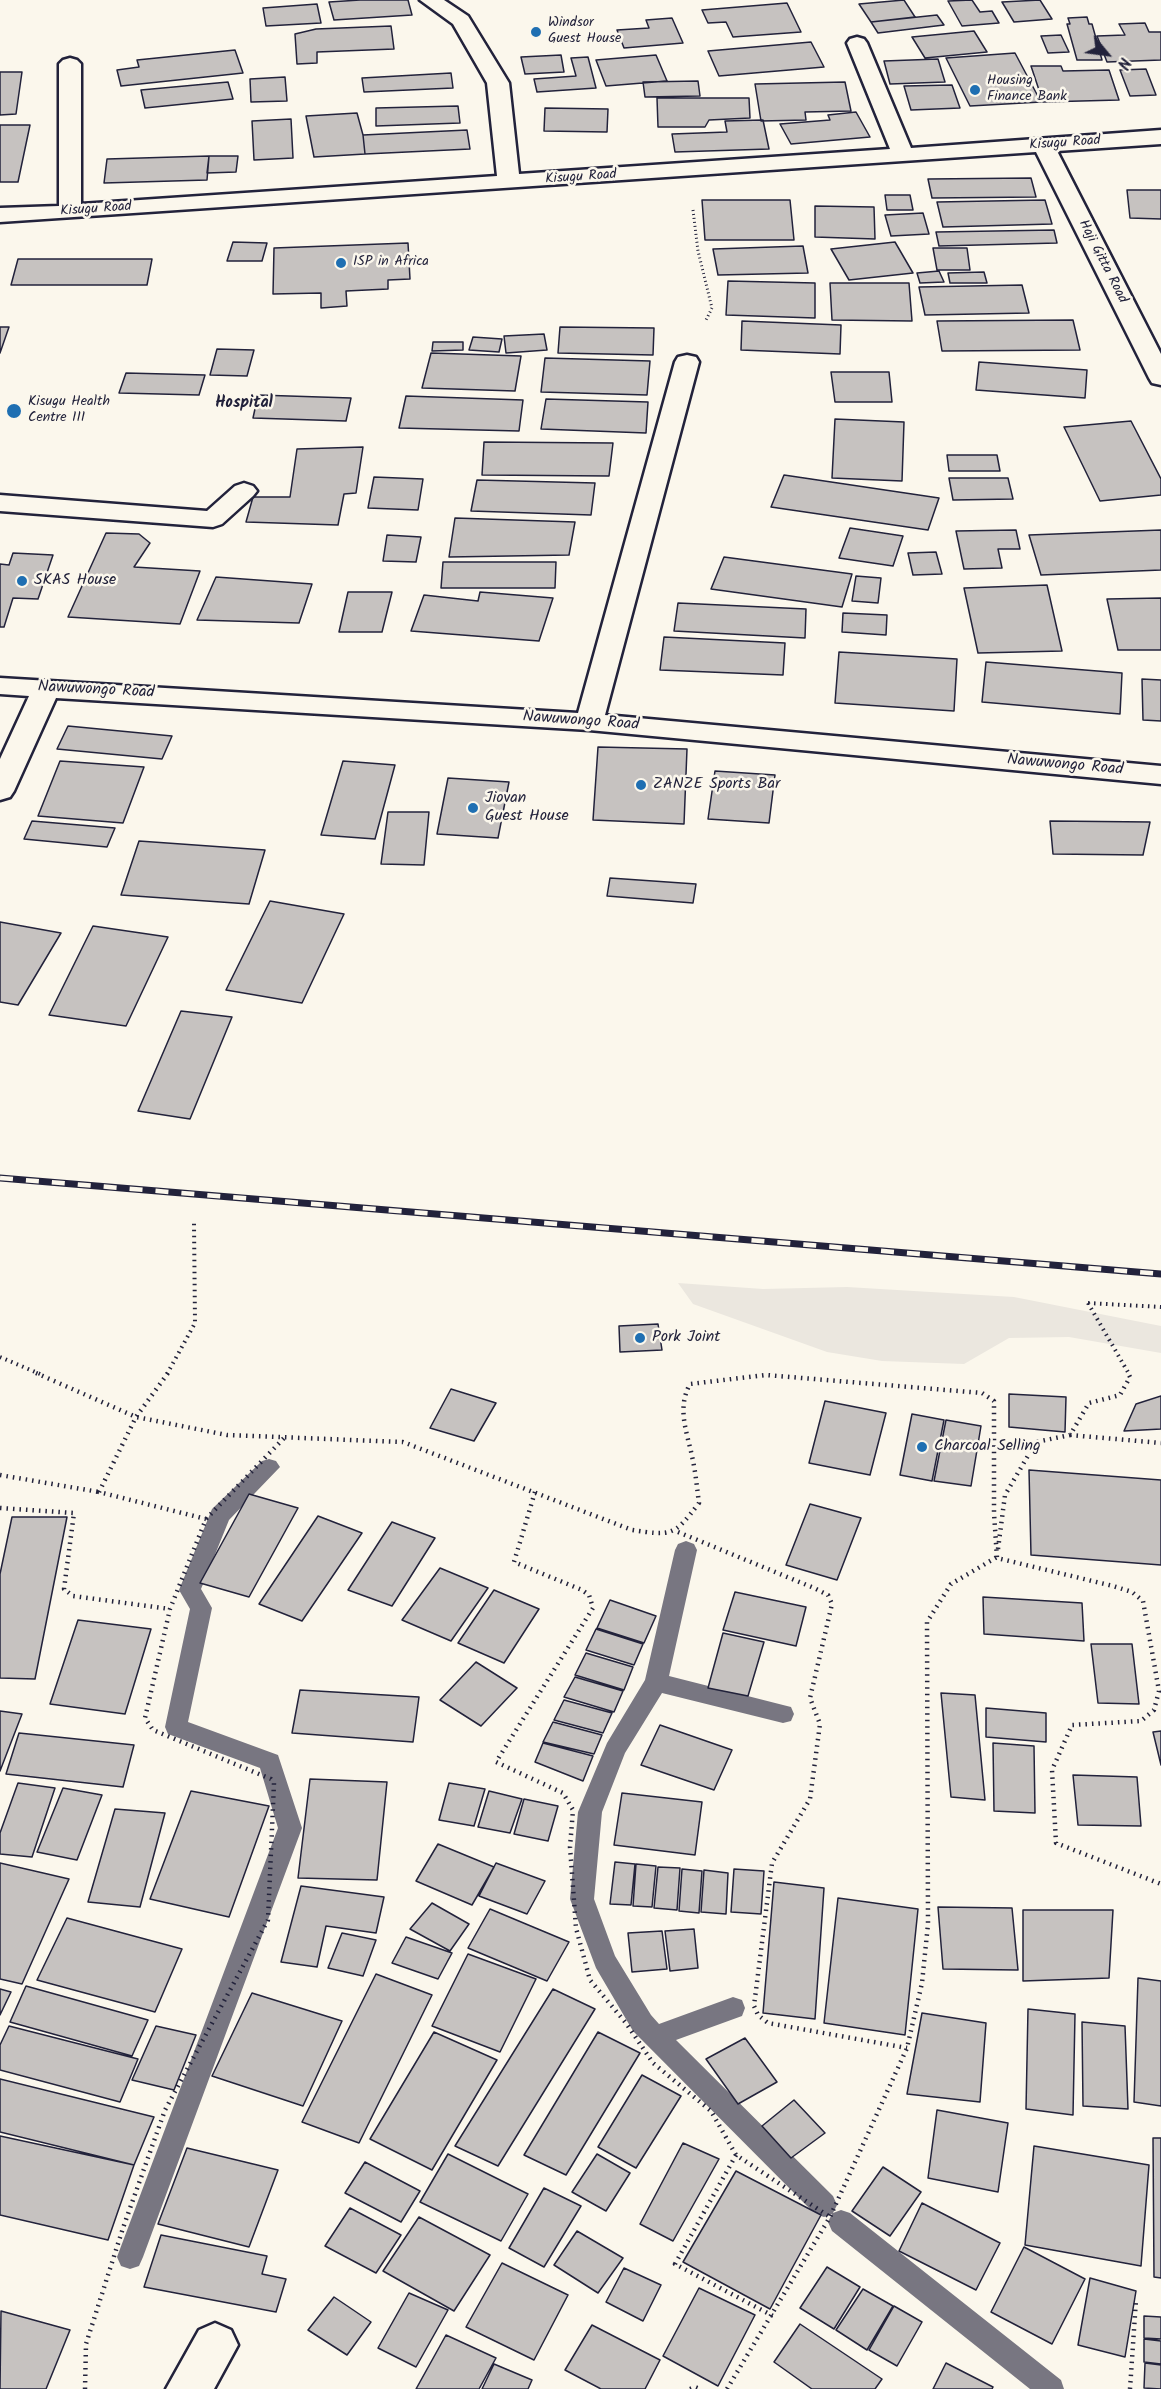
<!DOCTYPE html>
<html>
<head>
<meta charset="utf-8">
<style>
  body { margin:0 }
  #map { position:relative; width:1161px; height:2389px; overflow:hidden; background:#fbf7ec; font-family:Kalam,sans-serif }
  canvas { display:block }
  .north { position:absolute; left:1077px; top:24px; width:60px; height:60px; -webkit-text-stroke:4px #fbf7ec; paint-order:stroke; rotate:119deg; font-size:16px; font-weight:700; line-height:24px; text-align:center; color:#22223b }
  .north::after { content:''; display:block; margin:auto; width:21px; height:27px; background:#22223b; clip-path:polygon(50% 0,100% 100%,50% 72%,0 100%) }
</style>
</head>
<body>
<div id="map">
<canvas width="1161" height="2389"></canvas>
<div class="north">N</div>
</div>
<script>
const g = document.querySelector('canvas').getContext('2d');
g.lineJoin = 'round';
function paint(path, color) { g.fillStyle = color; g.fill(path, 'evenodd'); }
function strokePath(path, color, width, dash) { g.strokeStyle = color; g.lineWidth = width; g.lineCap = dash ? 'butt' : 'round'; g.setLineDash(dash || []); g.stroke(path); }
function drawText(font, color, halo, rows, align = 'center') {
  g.font = font + ' Kalam,sans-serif'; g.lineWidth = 5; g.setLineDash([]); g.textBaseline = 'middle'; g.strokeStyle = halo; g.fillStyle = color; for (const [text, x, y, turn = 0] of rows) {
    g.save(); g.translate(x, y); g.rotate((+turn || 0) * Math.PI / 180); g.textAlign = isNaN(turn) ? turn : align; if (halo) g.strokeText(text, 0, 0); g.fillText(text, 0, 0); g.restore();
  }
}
paint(new Path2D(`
  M678,1283l85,6 84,-2 167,10 147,29v27l-92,-16 -60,1 -45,26 -82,-3 -55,-9 -134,-48z`), '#ebe7df');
paint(new Path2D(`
  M269,1459l7,2 4,6 -51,53 -28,69 11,19 -24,114 90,33 24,73 -159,429 -4,9 -9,3 -9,-3 -4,-9 161,-429 -18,-60 -92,-34 -3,-7 25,-118 -11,-19 33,-81 50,-48z
  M686,1541l8,3 3,6 -28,126 114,29 8,2 3,7 -3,7 -8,2 -121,-30 -37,60 -23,59 -8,87 21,57 36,59 8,9 74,-27 9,3 3,8 -3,8 -66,24 157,156 4,9 -4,8 8,-3 9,3 211,167 3,9h-34l-198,-158 -4,-9 4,-8 -8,3 -9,-3 -182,-183 -37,-63 -26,-69 8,-87 29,-69 38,-63 30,-130 3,-6z`), '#787681');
const building = new Path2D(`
  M360,0h48l4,15 -78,5 -5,-18z
  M904,0l11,17 -44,5 -12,-18z
  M972,0l8,12 12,-1 7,12 -37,3 -14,-25z
  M1040,0l12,19 -38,3 -12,-20z
  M787,3l14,29 -68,5 -7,-15 -18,1 -6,-13z
  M317,4l4,19 -55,3 -3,-18z
  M937,15l7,10 -66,8 -7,-11z
  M1087,17l2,7h3l10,36h-25l-10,-36h3l-2,-6z
  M672,18l11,25 -59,5 -7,-18 32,-2 -3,-8z
  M1145,23l4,9h12v28l-54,2 -10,-26 28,-1 -6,-11z
  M391,26l3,23 -77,3v11l-20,1 -2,-30 21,-5z
  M974,31l13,21 -62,6 -13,-21z
  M1061,35l8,17 -21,1 -7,-17z
  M811,42l13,25 -105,9 -11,-25z
  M235,50l8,23 -122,13 -4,-16 22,-3 -2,-7z
  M1015,53l26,49 -71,4 -24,-48z
  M561,55l3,17 -39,2 -4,-17z
  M656,55l11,26 -61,5 -10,-26z
  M588,57l8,31 -59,4 -3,-13 42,-3 -5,-18z
  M938,59l7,23 -55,2 -6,-23z
  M1031,66h30l2,5 46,-1 10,30 -76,2z
  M1146,69l10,26 -26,1 -10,-26z
  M0,72h22l-6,42 -16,1z
  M451,73l2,15 -89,4 -2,-14z
  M285,77l2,24 -36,1 -1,-23z
  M698,81l2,15 -55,1 -2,-15z
  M228,82l5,17 -88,9 -4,-18z
  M845,82l6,29 -46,1 1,8 -45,1 -6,-37z
  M952,85l8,23 -49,2 -7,-24z
  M657,98h92l1,20 -41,2 -4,7h-47z
  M458,106l2,17 -84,3v-18z
  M545,108l63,1 -1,23 -63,-1z
  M856,112l14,25 -79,7 -11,-20 50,-4 -2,-5z
  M357,113l6,22 2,19 -51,3 -8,-41z
  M291,119l2,39 -39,2 -2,-39z
  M763,120l6,29 -94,3 -3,-18 55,-2 -2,-11z
  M0,125h30l-12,57h-18z
  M467,130l3,19 -105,5 -2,-19z
  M209,156h29l-2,16 -29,1z
  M209,156l-2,24 -103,3 3,-24z
  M1031,178l5,19 -104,1 -4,-19z
  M1127,190h34v29l-31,-1z
  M885,195h25l3,15h-26z
  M702,200h88l4,40h-89z
  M1045,200l7,24 -109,3 -6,-25z
  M815,206l59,1 1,32 -60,-2z
  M923,213l6,21 -38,2 -6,-21z
  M1054,230l3,13 -118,3 -3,-14z
  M233,242l34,1 -5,18h-35z
  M895,242l18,31 -64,7 -18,-31z
  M408,243l2,36 -22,1v9l-42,2 1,15 -26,2v-15l-48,1 1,-46z
  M803,246l5,27 -90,2 -5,-26z
  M933,248h34l3,22h-33z
  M18,259h134l-5,26h-136z
  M939,271l5,11 -24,1 -3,-10z
  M984,272l3,11h-37l-2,-10z
  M728,281l87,2v35l-89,-3z
  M830,283h79l3,38 -80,-1z
  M1022,285l7,28 -104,2 -6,-28z
  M1073,320l7,30 -138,1 -5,-30z
  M742,321l99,4 -1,29 -99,-4z
  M0,327h9l-9,26z
  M560,327l94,1 -1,27 -95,-2z
  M544,334l3,16 -41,3 -2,-17z
  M473,337l29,2 -3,13 -30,-2z
  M433,342h30v8l-31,1z
  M217,349l37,1 -7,26 -37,-1z
  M431,353l90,3 -6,35 -93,-3z
  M545,358l105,3 -3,34 -106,-3z
  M979,362l108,8 -2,28 -109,-8z
  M831,372h58l3,30h-57z
  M126,373l79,2 -6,20 -80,-2z
  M258,395l93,3 -5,23 -93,-3z
  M406,396l117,4 -4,31 -120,-3z
  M546,399l102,3 -2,31 -105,-4z
  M835,419l69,3 -2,59 -70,-3z
  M1131,421l30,58v16l-61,6 -36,-74z
  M484,442l129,1 -4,33 -127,-1z
  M363,447l-7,46 -12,1 -6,31 -92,-3 7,-25h37l7,-48z
  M947,455h50l3,16h-51z
  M784,475l155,23 -11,32 -157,-23z
  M374,477l49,2 -5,31 -50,-2z
  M949,478h59l5,21 -60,1z
  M477,480l118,3 -4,32 -120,-4z
  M455,518l120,4 -6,33 -120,2z
  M850,528l53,8 -10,30 -54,-8z
  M1016,530l4,19h-22l4,19 -38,1 -8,-38z
  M1161,530v40l-120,5 -12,-40z
  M106,533l33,1 11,9 -16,24 66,4 -20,53 -112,-7z
  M387,535l34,2 -5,25 -33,-1z
  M936,552l6,22 -29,1 -5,-22z
  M13,553l40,2 -15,44 -25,-1 -9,29h-4v-63l9,1z
  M724,557l128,17 -10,33 -131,-18z
  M443,562h113l-1,26h-114z
  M856,576l25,2 -3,25 -26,-2z
  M216,577l96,7 -13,39 -102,-3z
  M1047,585l15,66 -84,2 -14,-65z
  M348,592h44l-10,40h-43z
  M480,592l73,6 -14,43 -128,-10 13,-36 54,6z
  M1161,598v52h-43l-11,-51z
  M678,603l128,6 -1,29 -131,-7z
  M843,613l44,2 -1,20 -44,-3z
  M664,637l121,6 -2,32 -123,-5z
  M839,652l118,7 -3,52 -119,-8z
  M986,662l136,11 -2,41 -138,-12z
  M1142,679l19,1v41l-18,-1z
  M68,726l104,10 -10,23 -105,-10z
  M598,747l89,2 -3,75 -91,-4z
  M60,761l84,6 -21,56 -85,-7z
  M343,761l52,4 -20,74 -54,-4z
  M715,771l60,4 -6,48 -61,-4z
  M448,778l61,4 -11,56 -61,-4z
  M388,812h41l-5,53 -43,-1z
  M32,821l83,7 -8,19 -83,-8z
  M1050,821l100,1 -7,33 -90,-1z
  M139,841l126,9 -16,54 -128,-9z
  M610,878l86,6 -3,19 -86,-7z
  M270,901l74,13 -42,89 -76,-13z
  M0,922l61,11 -43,72 -18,-3z
  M93,926l75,11 -42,89 -77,-11z
  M181,1011l51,6 -42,102 -52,-8z
  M658,1324l4,26 -42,2 -1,-26z
  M451,1389l45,14 -22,38 -44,-13z
  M1009,1394l57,3 -1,35 -56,-5z
  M1161,1396v33l-37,2 12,-27z
  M825,1401l61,12 -16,62 -61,-12z
  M912,1414l32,6 -12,61 -32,-6z
  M946,1420l35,6 -10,60 -37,-5z
  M1029,1470l132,10v85l-130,-10z
  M249,1494l49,14 -49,89 -49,-14z
  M810,1504l51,14 -24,62 -51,-15z
  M318,1516l44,17 -60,88 -43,-17z
  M12,1517h55l-32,162 -35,-1v-104z
  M392,1522l43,16 -43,68 -44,-16z
  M440,1568l48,20 -37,53 -49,-21z
  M494,1590l45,19 -35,54 -46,-20z
  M735,1592l71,15 -10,39 -73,-16z
  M983,1597l99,6 2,38 -100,-7z
  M610,1600l46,16 -12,27 -47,-15z
  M78,1620l73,9 -26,85 -75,-10z
  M596,1629l47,15 -9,21 -48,-15z
  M723,1633l41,9 -16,54 -40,-8z
  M1091,1644h41l7,60 -41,-1z
  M586,1653l47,14 -9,23 -49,-15z
  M476,1662l41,26 -36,38 -41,-26z
  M575,1677l48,14 -9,21 -50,-15z
  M300,1690l119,7 -6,45 -121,-9z
  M941,1693l34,2 10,105 -34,-3z
  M564,1700l48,13 -9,20 -49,-13z
  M986,1708l60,5v29l-60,-5z
  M0,1711l22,3 -22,57z
  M553,1722l49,13 -8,19 -51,-12z
  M660,1725l72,25 -18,40 -73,-25z
  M1161,1731v34l-8,-33z
  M19,1733l115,12 -11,42 -117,-13z
  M543,1743l50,13 -10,25 -48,-19z
  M993,1743l41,3 1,67 -41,-2z
  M1073,1775l64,2 4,49 -63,-1z
  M310,1779l77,3 -10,98 -79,-2z
  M18,1783l37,5 -23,69 -32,-3v-21z
  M449,1783l36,6 -11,37 -35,-6z
  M63,1788l39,7 -25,65 -40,-8z
  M191,1791l78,15 -40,111 -79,-18z
  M489,1791l33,8 -12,34 -32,-6z
  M622,1793l80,9 -7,53 -81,-10z
  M524,1799l34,7 -10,35 -34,-7z
  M115,1809l50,4 -25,94 -52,-5z
  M438,1844l56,23 -22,38 -56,-24z
  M615,1862l20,2 -4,41 -21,-1z
  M0,1863l69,16 -47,105 -22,-5z
  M496,1863l49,18 -18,33 -48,-18z
  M636,1864l20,2 -4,41 -19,-1z
  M658,1867l22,1 -3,42 -23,-2z
  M682,1869l20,2 -3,42 -20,-2z
  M734,1869l30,2 -3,43 -30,-2z
  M704,1870l24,3 -2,41 -25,-2z
  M774,1882l50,6 -9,131 -52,-6z
  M301,1886l83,11 -8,36 -50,-7 -9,41 -36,-5z
  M838,1898l80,11 -13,126 -81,-12z
  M432,1903l37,21 -19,27 -40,-22z
  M938,1907l74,1 6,62 -75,-1z
  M490,1909l79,33 -22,39 -79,-33z
  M1023,1910h90l-4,68 -86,3z
  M67,1918l115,31 -27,63 -118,-32z
  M694,1929l4,39 -28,3 -5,-40z
  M662,1931l5,38 -35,3 -4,-39z
  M342,1933l34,7 -13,36 -35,-8z
  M406,1937l46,16 -14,26 -46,-16z
  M468,1954l68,25 -36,73 -68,-26z
  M376,1974l56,21 -73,148 -57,-21z
  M1138,1978l23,3v125l-27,-4z
  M26,1986l122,34 -16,36 -122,-34z
  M0,1989l11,3 -11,23z
  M553,1989l42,20 -97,157 -43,-20z
  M252,1993l90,28 -39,85 -91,-30z
  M1028,2009l47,5 -2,101 -47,-6z
  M922,2013l64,10 -6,79 -73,-8z
  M1082,2022l43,4 3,83 -45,-3z
  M9,2026l129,33 -18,43 -120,-32v-25z
  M156,2026l40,9 -22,55 -42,-10z
  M434,2032l63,28 -65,110 -62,-31z
  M598,2032l42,21 -74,122 -42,-20z
  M745,2038l32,44 -39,22 -32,-45z
  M642,2075l39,21 -45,72 -38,-21z
  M0,2079l154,38 -20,48 -134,-33z
  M794,2100l31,33 -34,25 -29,-32z
  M937,2110l71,13 -10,69 -70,-14z
  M0,2136l134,29 -26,75 -108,-25z
  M1153,2138h8v140l-7,-1z
  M683,2143l36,16 -46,82 -33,-17z
  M1034,2146l115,19 -8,101 -116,-21z
  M187,2148l91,22 -29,77 -91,-23z
  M448,2154l80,40 -27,47 -81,-39z
  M597,2154l33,19 -24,38 -34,-19z
  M365,2162l55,29 -19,31 -56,-29z
  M883,2167l38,25 -31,44 -38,-25z
  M736,2171l85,44 -51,94 -87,-47z
  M544,2188l37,18 -37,61 -35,-19z
  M922,2203l78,40 -24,47 -77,-39z
  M350,2208l51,27 -25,38 -51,-27z
  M419,2217l71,38 -36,56 -71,-40z
  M577,2231l46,27 -25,35 -44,-28z
  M161,2235l106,21 -5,18 24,5 -10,33 -132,-25z
  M1024,2247l61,32 -33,65 -61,-32z
  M502,2263l66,32 -34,65 -68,-33z
  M827,2267l33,20 -26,42 -34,-21z
  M624,2268l37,17 -18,36 -37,-19z
  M1090,2278l46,13 -11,66 -47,-12z
  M699,2288l56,27 -37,71 -55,-30z
  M863,2289l30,17 -26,44 -31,-20z
  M409,2293l39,17 -32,57 -38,-19z
  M334,2297l37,25 -24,33 -39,-25z
  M894,2306l28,16 -25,44 -28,-16z
  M1,2311l69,19 -24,59h-46z
  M1144,2316l17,1v22l-17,-1z
  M800,2324l82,55 -7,10h-63l-38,-27z
  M592,2325l68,35 -15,29h-44l-36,-19z
  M446,2335l50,23 -17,31h-63z
  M1144,2339l17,2v23l-17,-2z
  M946,2363l47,24 -1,2h-59z
  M1145,2363l16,2v24l-17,-1z
  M494,2364l38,16 -4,9h-46z`);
paint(building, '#c6c2c0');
strokePath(building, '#22223b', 1.5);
const minor = new Path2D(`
  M420,0h24l24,16 41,67 10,91 371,-25 -43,-106 3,-4 7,-2 7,2 3,4 44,105 250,-18v14l-104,7 104,203v31l-9,-2 -3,-5 -113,-226 -1036,70v-14l59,-2v-142l4,-4 7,-2 7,2 4,4v140l416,-28 -10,-93 -34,-59z
  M687,355l9,2 3,5 -94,353 556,51v18l-572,-54 -533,-32 -42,93 -4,6 -10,3v-41l29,-63 -29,-2v-16l578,35 97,-351 3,-5z
  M244,483l9,3 4,5 -4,5 -31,28 -9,3 -213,-16v-16l207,16 28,-25z
  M215,2323l16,7 7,15 -24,44h-48l33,-59z`);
strokePath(minor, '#22223b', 5);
strokePath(new Path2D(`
  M693,210l5,41 14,57 -7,14`), '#22223b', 3, [1, 3]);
strokePath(new Path2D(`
  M1088,1303l73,4
  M1088,1303l41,71
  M0,1357l40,17
  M167,1374l28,-51 -1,-100`), '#22223b', 4, [1.5, 4.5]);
strokePath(new Path2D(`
  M36,1373l100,44 91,18 176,7 229,88c40,6 42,6 67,-27 -2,-14 -3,-28 -6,-42 -5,-27 -17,-51 -3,-77l76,-9 216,18 12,8v112l3,45 116,28 19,6 11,9 16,90 -5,19 -13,11 -69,4 -20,45 4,73 105,41
  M1070,1435l91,8
  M0,1475l99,17
  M535,1492l-21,70 68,28 7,5 4,13 -97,154 67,31 10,17 -3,37 6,81 14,52 36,43 27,40 58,48 25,44 94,62
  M0,1508l74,5 -10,76 9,7 97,13
  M206,1519l78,-81
  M678,1532l136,56 14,7 4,9 -22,94 10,26 -10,75 -38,64 -18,143 4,9 10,8 139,25
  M998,1549l7,-54 31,-53 34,-7 19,-32 31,-8 10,-18 -2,-4
  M736,2155l-61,109 98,52
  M85,2389l1,-45 37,-116 42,-118 103,-190 6,-137 -3,-4 -118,-49 -8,-12 25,-109 36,-90 -107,-27 37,-75 32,-44
  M690,2389l5,-2 5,2
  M727,2389l103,-172 77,-169 15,-65 6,-59 -1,-302 24,-38 46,-27
  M1130,2389l6,-89`), '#22223b', 4.5, [1.5, 5]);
paint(minor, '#fbf7ec');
const rail = new Path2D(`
  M0,1178l1161,96`);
strokePath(rail, '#22223b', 7);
strokePath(rail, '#fbf7ec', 4.5, [13]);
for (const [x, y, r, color] of [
  [536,32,6,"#1f6fb2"],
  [975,90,6,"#1f6fb2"],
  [341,263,6,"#1f6fb2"],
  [14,411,8,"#1f6fb2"],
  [22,581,6,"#1f6fb2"],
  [641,785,6,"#1f6fb2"],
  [473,808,6,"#1f6fb2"],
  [640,1338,6,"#1f6fb2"],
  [922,1447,6,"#1f6fb2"]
]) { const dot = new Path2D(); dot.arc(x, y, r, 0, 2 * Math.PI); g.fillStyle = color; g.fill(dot); strokePath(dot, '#fbf7ec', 2); }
drawText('14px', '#22223b', '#fbf7ec', [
  ["Windsor",548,24],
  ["Guest House",548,40],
  ["Housing",987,82],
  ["Finance Bank",987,98],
  ["ISP in Africa",353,263],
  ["Kisugu Health",28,403],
  ["Centre III",28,419]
], 'left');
drawText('14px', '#22223b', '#fbf7ec', [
  ["Kisugu Road",1065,144,-4],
  ["Kisugu Road",581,178,-4],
  ["Kisugu Road",96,210,-4],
  ["Haji Gitta Road",1102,262,63]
]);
drawText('bold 16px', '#22223b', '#fbf7ec', [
  ["Hospital",244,404]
]);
drawText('16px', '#22223b', '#fbf7ec', [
  ["SKAS House",34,581],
  ["ZANZE Sports Bar",653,785],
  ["Jiovan",485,799],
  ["Guest House",485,817],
  ["Pork Joint",652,1338],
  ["Charcoal Selling",934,1447]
], 'left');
drawText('16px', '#22223b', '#fbf7ec', [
  ["Nawuwongo Road",96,691,3],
  ["Nawuwongo Road",581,722,4],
  ["Nawuwongo Road",1065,766,5]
]);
</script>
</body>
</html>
